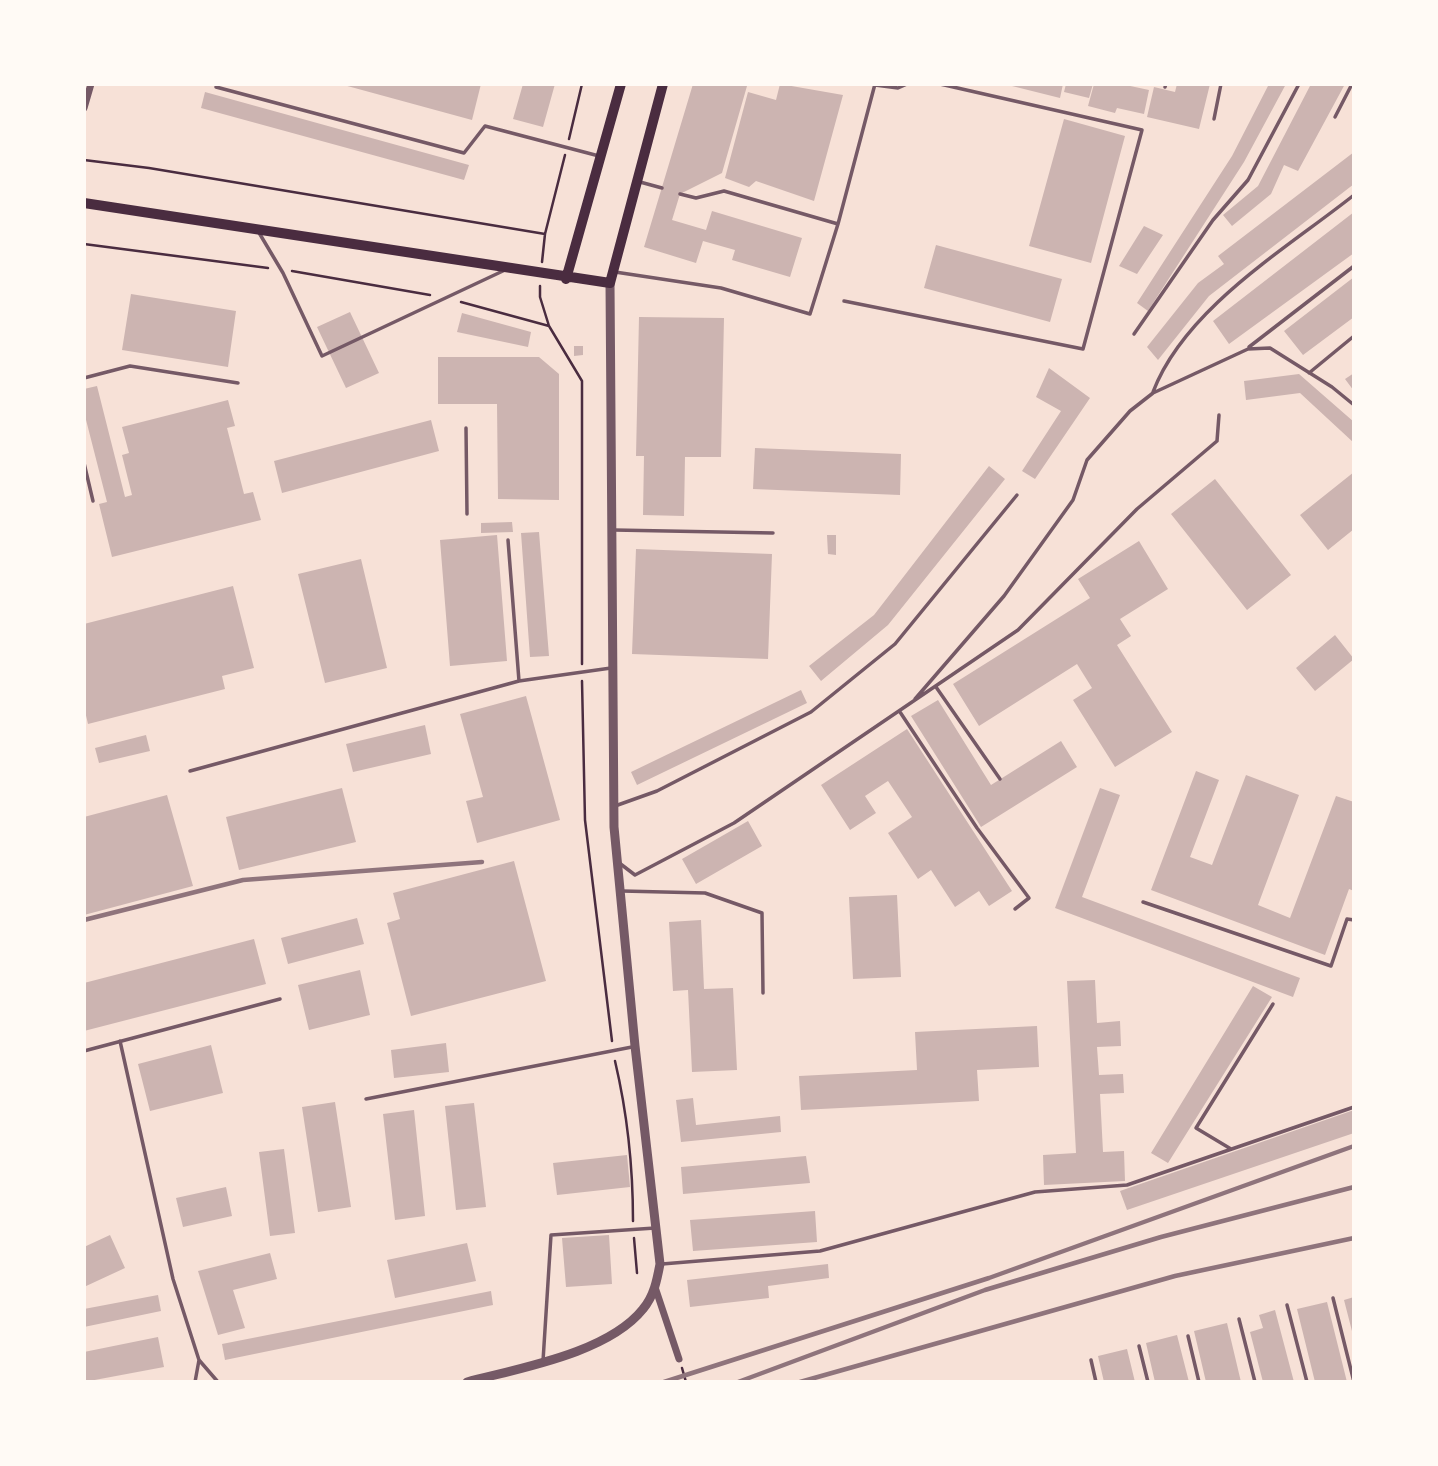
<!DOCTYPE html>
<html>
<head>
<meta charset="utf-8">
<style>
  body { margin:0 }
  #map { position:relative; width:1438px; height:1466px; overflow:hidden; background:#f7e1d7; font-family:Commissioner,sans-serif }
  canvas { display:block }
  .frame { position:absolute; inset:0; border:86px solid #fffaf5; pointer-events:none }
</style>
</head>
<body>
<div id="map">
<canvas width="1438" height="1466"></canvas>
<div class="frame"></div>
</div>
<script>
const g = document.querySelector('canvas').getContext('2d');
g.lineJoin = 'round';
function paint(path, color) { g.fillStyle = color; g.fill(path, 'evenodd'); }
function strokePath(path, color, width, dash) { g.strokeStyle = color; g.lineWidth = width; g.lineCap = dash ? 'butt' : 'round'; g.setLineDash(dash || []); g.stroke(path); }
paint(new Path2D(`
  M340,84h141l-9,36z
  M523,84h32l-12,43 -30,-8z
  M693,84l54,2 -25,87 -42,21 -8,26 34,10 6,-19 90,27 -12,39 -58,-17 3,-10 -32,-9 -7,22 -52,-16z
  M780,84l63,11 -29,106 -58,-20 -7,6 -24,-9 23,-86 28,8z
  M1004,84h59l-3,14z
  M1066,84h27l-4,14 -25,-6z
  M1094,84h27l28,6 -5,24 -27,-6 -2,5 -27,-7z
  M1177,84h33l-11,45 -52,-12 7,-30 21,5z
  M1269,84h17l-42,78 -96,149 -11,-8 95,-147z
  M1311,84h34l-47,87 -14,-6 -13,29 -39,32 -9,-11 35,-29z
  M205,92l264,73 -5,15 -263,-72z
  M1064,119l61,17 -34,127 -62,-17z
  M1354,152v32l-145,112 -51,64 -11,-13 51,-64 26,-19 -6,-8z
  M1354,212v41l-125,91 -16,-23z
  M1144,226l19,9 -26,39 -18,-8z
  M936,245l126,34 -12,43 -126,-34z
  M1354,277v40l-51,38 -19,-24z
  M131,294l105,17 -8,56 -106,-17z
  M350,312l29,61 -33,15 -29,-61z
  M462,313l69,19 -3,15 -71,-15z
  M639,317l85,1 -3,139h-36l-1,59 -41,-1 1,-59h-8z
  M574,346h9v9l-9,1z
  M438,357h101l20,17v126l-61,-1 -1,-95h-59z
  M1049,368l41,30 -55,81 -13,-8 39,-60 -25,-14z
  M1354,373v18l-9,-12z
  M1299,374l55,48v21l-54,-50 -54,7 -2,-19z
  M97,386l28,111 7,-2 -10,-40 7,-2 -7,-26 106,-27 7,26 -8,2 17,66 9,-2 8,28 -149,37 -13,-53 8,-2 -23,-90v-23z
  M431,420l8,31 -157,42 -8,-32z
  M755,448l146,6 -1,41 -147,-6z
  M989,466l16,13 -117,146 -67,56 -12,-15 65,-51z
  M1354,472v57l-26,21 -28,-35z
  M1215,479l76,96 -44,35 -76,-96z
  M512,522l1,10 -32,1v-10z
  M539,532l10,124 -19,1 -9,-124z
  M497,535l10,126 -57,5 -10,-126z
  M827,535h9v20l-8,-1z
  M1139,541l29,48 -48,30 11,17 -14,9 55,87 -57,35 -42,-67 19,-12 -15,-24 -98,62 -26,-42 137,-86 -12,-19z
  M636,549l136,5 -4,105 -136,-5z
  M361,559l26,109 -62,15 -27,-109z
  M233,586l21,82 -32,8 3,13 -137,35 -4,-17v-83z
  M1335,635l19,24 -39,32 -19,-23z
  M801,690l6,13 -170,82 -6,-13z
  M526,696l34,124 -83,23 -11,-42 17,-4 -23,-83z
  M938,700l53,85 70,-44 16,26 -96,60 -70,-111z
  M425,725l6,29 -78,18 -7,-28z
  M907,729l105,162 -23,15 -10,-15 -24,16 -24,-37 -13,9 -30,-46 24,-16 -24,-36 -23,15 11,17 -26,17 -29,-45z
  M146,735l4,16 -51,12 -4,-15z
  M1196,771l23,9 -29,77 22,8 34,-90 53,20 -41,110 32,13 46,-122 18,6v89l-5,-2 -24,66 -174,-65z
  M342,788l14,54 -117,28 -13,-53z
  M1100,788l20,7 -38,102 218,81 -7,19 -238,-89z
  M167,795l26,91 -109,29v-98z
  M748,821l14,25 -66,38 -14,-25z
  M514,861l32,120 -135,35 -24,-93 13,-4 -7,-26z
  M897,895l4,82 -48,2 -4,-82z
  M357,918l7,26 -76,20 -7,-26z
  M701,920l3,69 29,-1 4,82 -45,2 -4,-82 -15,1 -4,-69z
  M254,939l12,45 -182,47v-48z
  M360,970l10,45 -61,15 -11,-45z
  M1095,980l2,43 23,-2 1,25 -24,1 2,28 24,-1 1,19 -24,1 3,58 21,-1 1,30 -81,4 -1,-30 33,-2 -9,-172z
  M1253,986l19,11 -104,166 -17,-10z
  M1037,1026l2,41 -62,3 2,31 -178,9 -2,-34 118,-6 -2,-38z
  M446,1043l3,29 -55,6 -3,-28z
  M211,1045l12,48 -73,18 -12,-47z
  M693,1098l3,27 84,-9 1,16 -100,10 -5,-42z
  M335,1102l16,105 -33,5 -16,-105z
  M474,1103l12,104 -30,3 -11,-104z
  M414,1110l11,106 -30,4 -12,-106z
  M1354,1110v23l-227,77 -7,-19z
  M284,1149l11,84 -25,3 -11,-84z
  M627,1155l3,32 -73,8 -4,-32z
  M806,1156l4,27 -127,11 -2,-27z
  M226,1187l6,29 -49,11 -7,-29z
  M815,1211l2,31 -124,9 -3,-31z
  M110,1235l15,33 -41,19v-40z
  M609,1235l3,49 -46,3 -4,-49z
  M467,1243l9,38 -81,17 -8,-38z
  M270,1253l7,26 -44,11 12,38 -27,7 -20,-64z
  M828,1264l1,14 -61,8 1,12 -79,9 -3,-27z
  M491,1291l2,14 -268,55 -3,-16z
  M158,1295l3,16 -77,16v-18z
  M1354,1297v38h-1l-9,-35z
  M1327,1302l20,80h-32l-18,-73z
  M1275,1310l19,72h-31l-13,-50 13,-4 -4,-13z
  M1227,1323l14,59h-35l-12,-51z
  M1177,1335l12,47h-34l-9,-39z
  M158,1337l6,30 -80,15v-30z
  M1127,1349l8,33h-31l-6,-26z`), '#ccb4b1');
strokePath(new Path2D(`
  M569,139l13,-55
  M84,160l65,8 396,66 20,-79
  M84,244l184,24
  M542,262l3,-28
  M292,271l138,24
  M540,286v11l9,29 33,55v283
  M461,302l88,24
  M582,681l3,139 27,221
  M615,1061c12,51 18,107 18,160
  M634,1238l3,35
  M682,1368l4,14`), '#4a2c40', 2.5);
strokePath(new Path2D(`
  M875,85l23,3 9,-4
  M216,87l248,66 21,-27 114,30
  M1165,87l1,-3
  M1335,117l17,-33
  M1214,119l7,-35
  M640,182l22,6
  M680,194l16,4 28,-7 114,33 37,-140
  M258,231l25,42 39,83 183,-86
  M615,272l106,16 89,26 28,-90
  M844,301l239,48 59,-219 -202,-46
  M1134,334l79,-114 35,-40 51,-96
  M1249,347l105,-81
  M1309,373l45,-37
  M84,378l46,-12 108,17
  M1153,392c32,-84 133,-143 201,-197
  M466,428l1,86
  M84,463l9,38
  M614,530l159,3
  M508,540l11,141
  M936,687l64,92
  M915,699l89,-103 69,-96 14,-40 43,-49 23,-18 95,-44 22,-1 62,39 22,18
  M900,712l77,116 52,70 -14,11
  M190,771l329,-90 92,-13
  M615,806l42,-15 154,-79 84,-68 122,-149
  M618,862l17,13 99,-52 284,-193 119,-121 80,-68 2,-26
  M622,891l83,2 57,20 1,80
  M1143,902l188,64 16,-47 7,1
  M120,1041l53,238 26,81 19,22
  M84,1051l196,-52
  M366,1099l266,-52
  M1231,1149l-35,-21 77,-124
  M662,1264l158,-13 215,-59 92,-7 227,-78
  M1333,1298l21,84
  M1287,1305l20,77
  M1239,1319l16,63
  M1188,1336l11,46
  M1139,1346l9,36
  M1091,1360l5,22
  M543,1361l8,-126 104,-7
  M195,1382l4,-22`), '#755966', 3.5);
strokePath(new Path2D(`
  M84,108l7,-24
  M655,1287l24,72`), '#755966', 7);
strokePath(new Path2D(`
  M467,1382c53,-14 141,-29 176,-73 11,-13 14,-29 17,-45l-25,-218 -21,-219 -4,-544`), '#755966', 9);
strokePath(new Path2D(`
  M84,203l526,80 53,-199
  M566,279l55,-195`), '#4a2c40', 10);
strokePath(new Path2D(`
  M84,920l159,-40 239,-18
  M664,1382l325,-104 365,-132
  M738,1382l247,-92 176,-53 193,-50
  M800,1382l375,-106 179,-38`), '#8f747c', 4.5);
</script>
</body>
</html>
